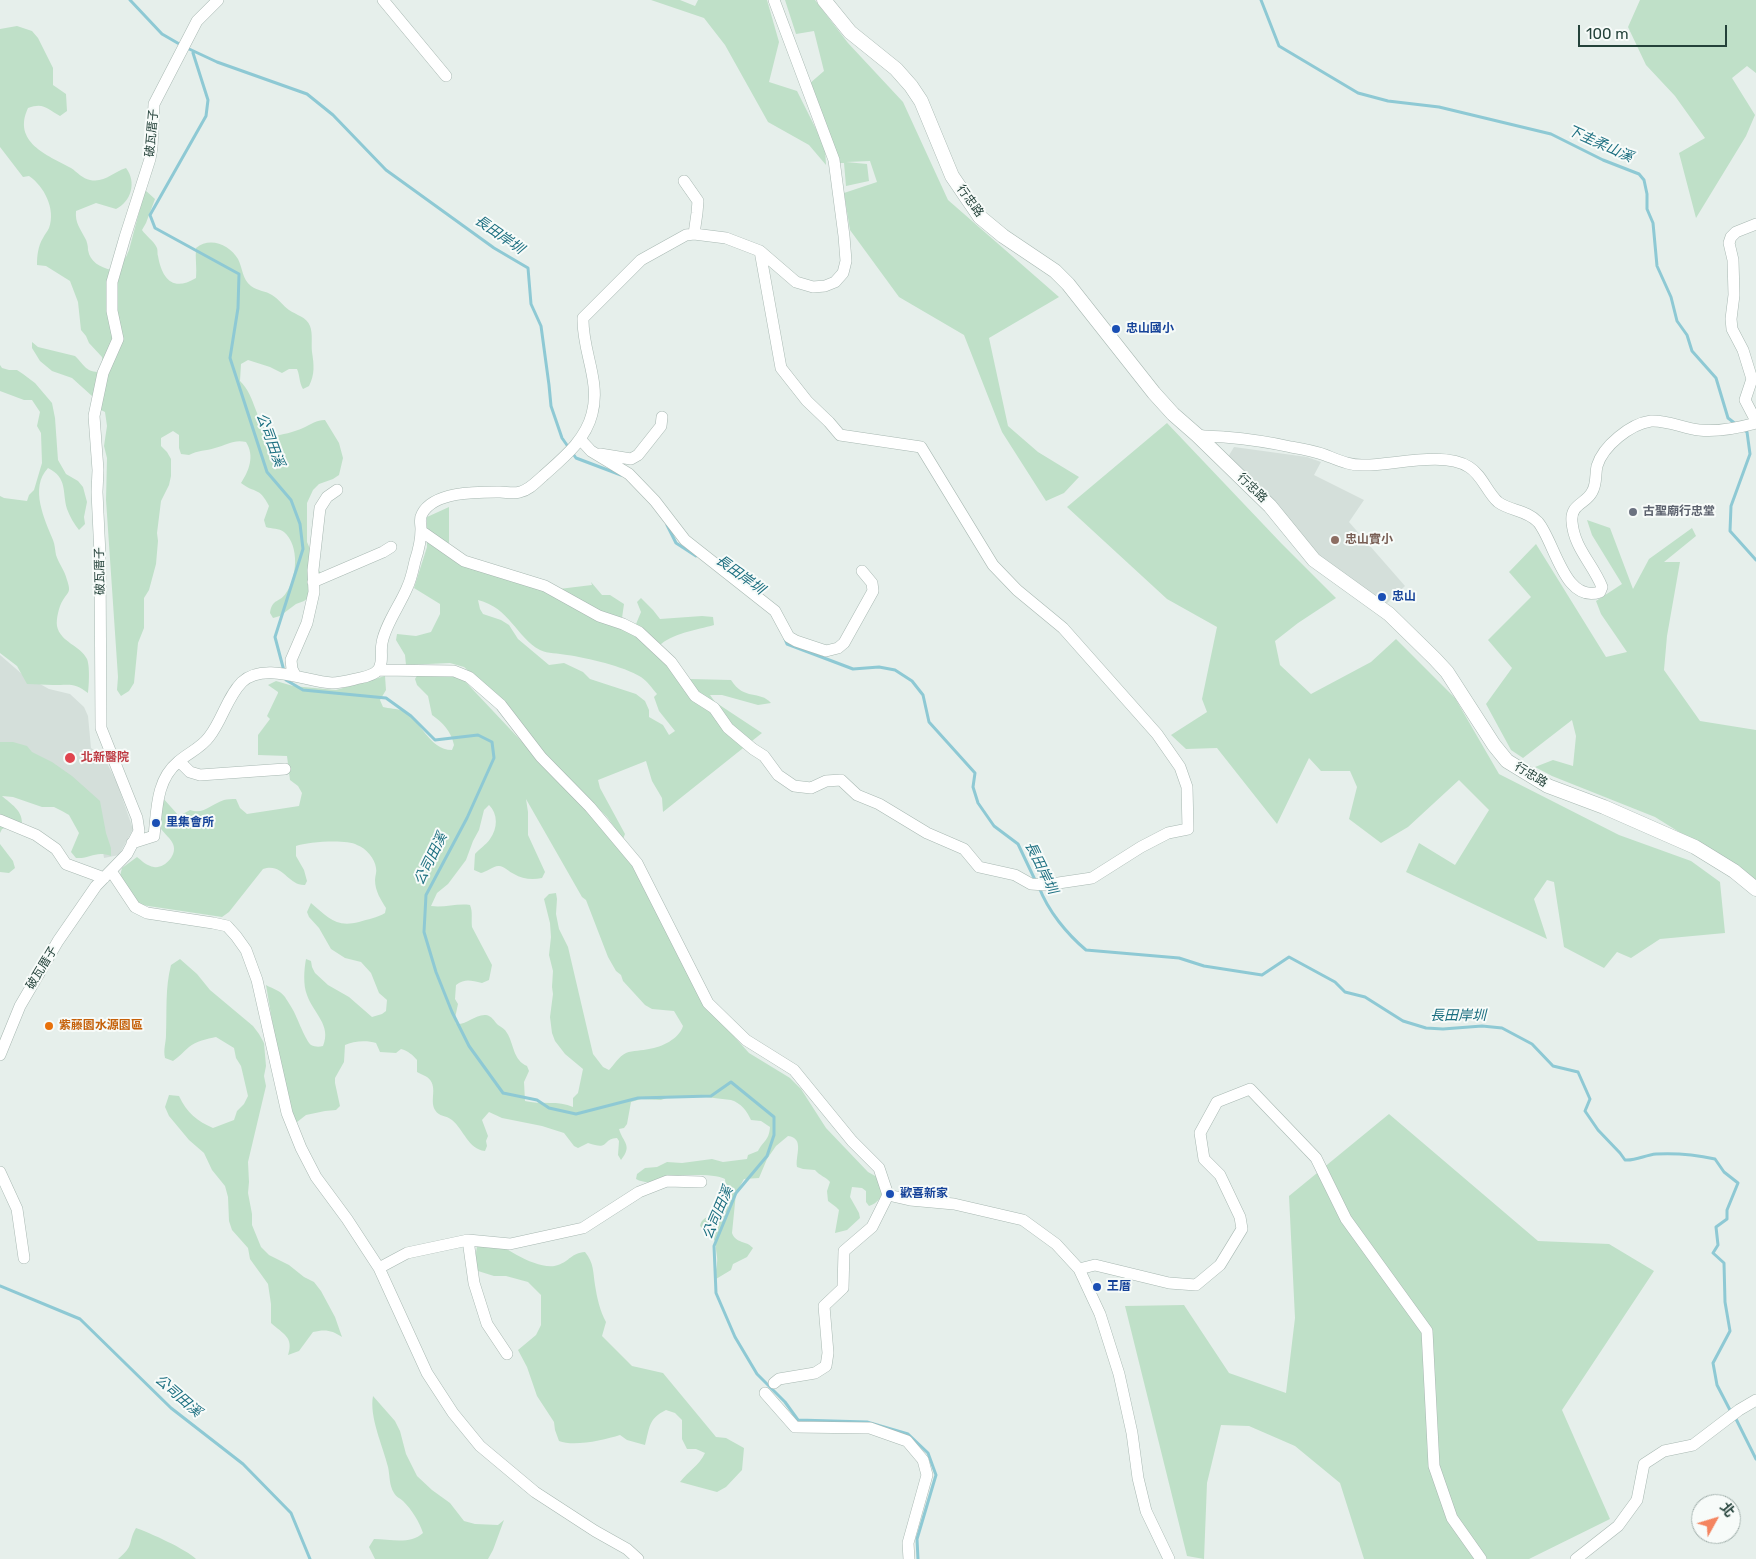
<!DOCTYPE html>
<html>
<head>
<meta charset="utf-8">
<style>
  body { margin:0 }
  #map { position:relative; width:1756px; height:1559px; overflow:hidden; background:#e6efeb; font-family:Rubik,"Noto Sans TC",sans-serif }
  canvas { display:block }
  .north { position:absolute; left:1691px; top:1494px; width:50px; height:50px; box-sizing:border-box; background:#f7fbf9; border:1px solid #a3b1ad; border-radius:50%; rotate:51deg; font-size:14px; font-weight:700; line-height:20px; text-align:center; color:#24423a }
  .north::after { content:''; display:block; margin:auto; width:18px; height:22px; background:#f4845f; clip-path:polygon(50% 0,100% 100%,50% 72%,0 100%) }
  .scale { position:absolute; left:1578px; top:25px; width:149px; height:22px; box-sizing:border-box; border:2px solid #24423a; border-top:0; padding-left:6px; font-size:15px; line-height:18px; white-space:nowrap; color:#24423a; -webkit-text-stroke:4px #f7fbf9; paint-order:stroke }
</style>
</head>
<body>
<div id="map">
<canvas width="1756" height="1559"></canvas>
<div class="north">北</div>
<div class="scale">100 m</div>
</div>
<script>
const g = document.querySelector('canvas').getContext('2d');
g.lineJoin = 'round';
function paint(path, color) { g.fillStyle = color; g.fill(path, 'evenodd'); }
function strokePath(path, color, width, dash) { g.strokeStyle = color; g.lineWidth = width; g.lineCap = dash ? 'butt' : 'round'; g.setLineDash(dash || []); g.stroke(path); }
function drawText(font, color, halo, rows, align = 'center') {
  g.font = font + ' Rubik,"Noto Sans TC",sans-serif'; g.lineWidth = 4; g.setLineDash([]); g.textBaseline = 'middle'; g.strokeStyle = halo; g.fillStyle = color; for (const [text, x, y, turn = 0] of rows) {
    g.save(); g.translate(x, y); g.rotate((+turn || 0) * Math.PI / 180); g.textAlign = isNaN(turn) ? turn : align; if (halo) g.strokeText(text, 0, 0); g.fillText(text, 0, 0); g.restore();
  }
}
paint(new Path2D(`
  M1234,447l73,10 14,5 -7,13 50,25 -15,22 56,64 -20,19 -66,-48 -91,-100z
  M0,655l22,19 27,15 21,5 14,13 4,9 3,32 13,9 13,26 16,46 -14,26 -15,3 -7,-43 -97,-63z`), '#d4dfda');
paint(new Path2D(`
  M651,0h29l15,6 3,-6h69l12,42 -10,40 28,9 28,56 1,18 -17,-20 -41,-23 -43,-77 -21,-27z
  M785,0h30l33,43 55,59 45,98 111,97 -70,41 19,88 30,26 41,25 -15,16 -18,8 -44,-69 -38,-97 -65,-38 -49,-67 -6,-37 33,-11 -7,-21 -24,1 21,2 2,17 -23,5 -2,-23h-6l-29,-79 15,-13 -10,-40 -18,3z
  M1640,0h116v73l-9,-7 -15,12 23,37 -9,21 -50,82 -17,-65 26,-15 -30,-42 -29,-31 -18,-38z
  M17,26l15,5 6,7 15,30v17l13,9 1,17 -7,5c-13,-7 -16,-14 -32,-8 -16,34 19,47 43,60 6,4 12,11 19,12 15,3 23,-8 36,-12 11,14 5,34 -10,41l-20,-6 -20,8c-1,12 4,17 9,27 2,3 3,8 3,12 2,12 12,17 23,20l15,-13 3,-7 16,-60 10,9 -9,24 -4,7c4,6 12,11 15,18 1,3 0,6 1,8 4,23 15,36 38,22 1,-10 -1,-20 0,-30 14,-12 34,-3 42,11 5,10 4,20 13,27 7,5 15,5 21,9 7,4 11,11 17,15 7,5 18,7 21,16 3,8 1,18 2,26 2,13 3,22 -3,34l-6,3c-4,-7 -3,-13 -6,-20h-8l-7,4 -12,-6 -22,-7 -7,4 -1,17c16,15 15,42 32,55 10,-1 22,-4 31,-8 9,-4 13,-8 22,-8l14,23 4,15 -4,17 -6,4 -14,5 -6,6 -6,13v39l15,35 -11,19 -7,5 -8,3 -16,12 -7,2 -3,-5c2,-15 10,-10 16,-20 11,-15 14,-47 -2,-61 -5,-4 -12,-3 -18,-5l-2,-7 5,-14c-10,-20 -14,-12 -28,-23 8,-12 14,-27 5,-41 -12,-3 -19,3 -31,6 -9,3 -17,2 -26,7l-8,-1 -2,-6v-13l-6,-4 -12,7v8l6,6 4,7v17l-2,9 -8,16 -4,32 1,8 -2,23 -7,26 -5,8v30l-6,15 -4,40 -5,8 -8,5 -4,-6 1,-13 -12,-177 1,-42 -3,-12 3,-20 -2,-14 -6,-3 -7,-13 -20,-18 -20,-7 -12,-10 -8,-13v-6l6,5 37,9c11,11 11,17 29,16l-2,-15 -13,-14 -3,-7 -5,-6 -3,-28 -8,-21 -24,-15 -9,-1c0,-9 1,-19 6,-27 2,-4 4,-6 6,-10 7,-19 -5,-42 -20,-52l-6,1 -23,-30v-118z
  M0,365l2,3 7,2h8l6,4 12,9 17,20 3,15 3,42 8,14 12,7 5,6 4,15 -3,15 1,7 -6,6c-5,-6 -9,-13 -12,-21 -5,-17 1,-31 -19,-41 -19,20 -3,52 5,72 2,5 2,10 3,15 3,9 9,16 11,25 4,12 2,11 -4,20 -4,6 -7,19 -6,26 3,16 24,20 30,33 3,7 2,27 1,34 -14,-11 -19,-8 -35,-8 -9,0 -17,-1 -26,-1l-10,-18 -17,-13v-157l4,2 23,3 2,-6 5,-5 8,-27 -1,-30 -4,-7 3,-14 -8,-12h-8l-24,-9z
  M1167,423l114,120 55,55 -38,25 -23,18 5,24 31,29 60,-32 25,-23 59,59 44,76 120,61 72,26 29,21 5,51 -65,6 -29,19 -14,-6 -13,16 -40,-21 -10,-65 -7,-2 -13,19 13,40 -141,-67 13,-29 36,22 34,-55 -30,-30 -51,47 -27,16 -32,-24 8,-32 -7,-16h-29l-12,-13 -32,66 -60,-76 -31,1 -15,-14 36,-23 -5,-13 15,-72 -50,-28 -100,-92z
  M449,507v39l10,9 100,34 33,-4 -1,-3 11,13h8l14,9 -2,14 14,6 5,-12 -4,-10 4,-4 12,12 7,9 42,-3 11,1 1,8c-17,5 -42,8 -55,21l31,33 41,1c13,21 29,10 40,23l-13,2 -36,-10h-12l5,7 47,31 -99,79 -1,-14 -10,-17 -6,-20 -48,19 2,8 25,46 -2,5 -16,-22 -53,-52 -59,-71 -31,-27 -14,-4 -44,2 -1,-10 -9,-15 1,-6 19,2 15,-4 9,-18v-10l-26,-16 13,-41v-30zM478,600c32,8 38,37 62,50 8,4 18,3 27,5 21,3 56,11 74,22 6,4 11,11 16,17l-3,3 5,14 16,20 -6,4 -6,-10 -14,-8v-7l-4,-9 -9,-7 -46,-15 -7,-7 -19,-9 -15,2 -31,-26 -9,-14 -8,-5 -18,-6 -3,-5z
  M1587,520l23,8 23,61 16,-30 43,-31 4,8 -32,26h16l-13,74 -3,34 36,51 56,9v159l-40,-34 -61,-38 -103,-41 -17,-9 18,-7 20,6 3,-30 -4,-16 -49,38 -12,-8 -25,-46 26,-36 -24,-28 43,-43 -22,-25 27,-28 70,113 21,-5 -26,-38 -5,-13 26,-17 -30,-49z
  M418,674l42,2 115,122 54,60 77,147 43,48 41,25 11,11 25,39 42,44 9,5 7,11c-2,9 -6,15 -15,18l-3,-4v-11l-4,-3 -10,-1 -2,10 9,16 1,5 -13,12 -12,3 4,-23 -3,-3 -8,-6 -1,-10 3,-9c-4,-5 -10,-6 -15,-12l-12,-1 -6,-2c-2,-11 8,-29 -9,-31l-12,10 -9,13 -8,19 -15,1 -8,14 -4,40c4,11 14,7 21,15l-6,9 -14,7 -2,6 -15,9c-2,-6 1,-10 1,-16 1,-6 -2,-13 -1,-21l-16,-16c2,-10 12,-10 19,-14l7,-23 -1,-10c-7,-5 -33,-4 -42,-4 -15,2 -33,12 -47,4l1,-5 8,-6 12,-1 10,-5 15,1 30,-4 11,3 24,-3 1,-4 10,-4c5,-10 11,-10 12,-24l-9,-6 -10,-1c-4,-9 -10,-17 -20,-20l-34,-4h-25l-11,4 -20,-1 -10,3 -4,22 -3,4 -5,1c4,14 14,16 2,31l-3,-5 1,-14 -2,-3c-16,1 -6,13 -29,5l-10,5 -4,-2 -10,-13 -22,-7 -40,-8 -13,-6 -7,8 6,16 -2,5 1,5 -2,5c-17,-2 -21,-21 -33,-31 -6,-5 -13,-3 -17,-10 -6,-10 4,-24 -8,-33 -3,-2 -7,-3 -10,-5v-12c-4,-5 -9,-9 -16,-11l-5,4 -16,-1 -4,-9c-9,-3 -23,-2 -31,2l-1,17 -9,16v5l5,23 -4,4 -11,1 -19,4 -14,11 -5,-17 -21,-124c7,4 14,5 19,12 3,5 8,12 10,17 3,6 11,27 16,31 4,2 8,2 12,1 9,-21 -10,-33 -16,-51 -4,-10 -3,-25 -1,-36l5,2 1,6 3,6 13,12 21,12 23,20 10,-3 4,-3 1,-11 -8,-7 -8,-20 -10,-11 -16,-4 -14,-9 -12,-21 -10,-11 -2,-5 4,-9c17,14 24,25 48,19 9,-3 18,-4 26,-9l1,-5c-5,-8 -11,-17 -11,-28 0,-4 2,-8 1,-12 -1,-9 -10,-20 -19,-23 -11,-6 -49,-3 -61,1v10l8,14 3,11 -2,4c-17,1 -22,-23 -42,-16l-34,43 -7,5 -87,-13 -15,-28 2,-8 15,-11c5,4 10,9 17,10 10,2 24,-12 19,-23 -2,-5 -9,-11 -12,-15l1,-32 17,19 11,-6c14,5 21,-6 34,-10 3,-1 8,-1 12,-1l4,9 7,6 52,-8 3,-13 -4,-7 -8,-6 -3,-24 -29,-1v-20l12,-16 -3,-3 11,-23v-1l-10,-7 8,-4 17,5 43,4 49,-14 1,14 -6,10 3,7c6,2 14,1 20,4 19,10 26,39 49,39l2,-5c-3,-14 -11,-22 -22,-30l-4,-19 -11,-11 -2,-6zM526,799l56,98 4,3 22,57 8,14 5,4 2,6 22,24 7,4 22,2 9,15c-4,13 -21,21 -34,23 -7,2 -16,1 -23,4 -7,3 -12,12 -17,17l-6,-3 -10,-13 -25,-107 -9,-18 -3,-15 1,-15 -1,-6 -7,1 -5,5 6,24 1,14 -2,18 4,16 -1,16 1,7 -3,23 2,16 3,8 10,13 18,15 -5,24 -5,5v9c-14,-7 -33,-2 -48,-6l-1,-19 5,-11 -2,-5c-14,-6 -13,-22 -20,-33 -2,-4 -6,-6 -9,-8 -4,-4 -6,-9 -12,-10 -11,-1 -19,10 -30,9l-1,-6 3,-14 -3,-5 1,-14c10,-7 15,-4 26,-2l7,-3 3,-15 -20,-38c-1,-8 1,-15 -2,-22 -13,-2 -26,3 -39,1l6,-13 11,-9 18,-24 7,-19 6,-11 5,-20 5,-5c9,9 9,23 1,34 -4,6 -11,10 -15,15l-1,16 7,3c5,-1 14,-8 18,-7 5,0 10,6 15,8 8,5 18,6 28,4l3,-6 -17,-37v-23z
  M0,742h13l14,4 5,6 20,10 20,14 28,25 6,32 5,15v8c-16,-6 -20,3 -35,2l-5,-6 8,-19 -10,-18 -7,-4 -8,-4h-12l-29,-10 -11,-1c9,8 20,14 20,27l-20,6 -2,4z
  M0,844l13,17 2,7 -6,5 -9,-1z
  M180,959l17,15 13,16 43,36 6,8 5,9 2,23 -2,10 2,10 -18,76 1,20 -1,11 4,21v11l9,22 8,8 20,10 15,12 10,5 7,9 14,26 7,20c-10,-7 -17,-8 -29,-5l-14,19 -11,4c6,-18 -5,-21 -17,-32v-19l-3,-20 -18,-25 -2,-11 -16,-18 -3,-9 -1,-24 -3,-11 -13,-16 -8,-17 -15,-13 -20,-24 -4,-9 4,-12 10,1c8,17 18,25 34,32l21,-8 3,-9 7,-7 4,-8 -7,-30 -5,-8 -2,-10 -18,-11c-9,2 -20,4 -27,10 -6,5 -10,10 -16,14l-8,-3c-2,-9 1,-15 1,-23 1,-24 -1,-47 5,-70z
  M1389,1114l149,127 71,3 45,27 -92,139 48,109 -81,40h-165l-24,-76 -45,-37 -46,-20 -28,-1 -14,58 -3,76 -17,-3 -62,-250 59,-1 45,68 57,20 9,-75 -6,-122z
  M488,1236c14,11 51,36 70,29 12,-4 13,-12 27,-13 9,11 8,20 10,33 2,13 5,26 11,37l-4,14 30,30 31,7 53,64 10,1 18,10 -2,22 -16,17 -9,5 -37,-10c8,-11 19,-16 25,-29l-9,-4h-9l-5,-10v-19l-7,-7 -9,-3c-18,9 -16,17 -21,35l-18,-5 -7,-5c-16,5 -46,12 -61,6l-4,-11 -1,-8 -17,-26 -10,-29 -9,-17 18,-15 5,-10v-30l-13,-13 -22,-6h-12l-16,-5 -3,-11 3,-21z
  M373,1396l22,25 5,10 6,23 11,22 15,14 18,13 14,18 11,3 23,1 6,-5 -11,30 -5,9h-113l-6,-12 5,-8c16,0 36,6 49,-6 -4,-12 -11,-23 -20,-32 -3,-3 -7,-4 -9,-8 -5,-8 -4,-17 -6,-26 -5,-21 -19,-50 -15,-71z
  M136,1528c14,5 50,21 60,31h-78c17,-14 9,-15 18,-31z`), '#bfe0c8');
strokePath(new Path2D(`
  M130,0l32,34 19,11
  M1261,0l18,46 79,47 30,8 51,6 112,27 52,26 36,14 5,6 3,14v15l6,14 4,43 14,31 6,24 10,14 5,16 24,27 12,40 9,7
  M187,48l30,14 90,32 26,21 53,55 108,78 34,20 3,36 10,22 8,59 2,21 11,32 14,20 45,17
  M193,53l15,47 -2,16 -56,99 5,13 84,46 -1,34 -8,50 37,114 24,28 9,24 3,25 -28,88 9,34
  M1742,429l5,3 3,22 -19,52 -1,25 26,29
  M667,525l9,18 20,13
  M785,639l2,5 66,25 26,-2 16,3 17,11 11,14 6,27 46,51 -2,14 5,16 16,23 24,18 18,38
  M286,677v3l17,10 83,8 25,18 24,24 43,-5 14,7 2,16 -27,60 -41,77 -2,37 12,40 16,40 17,34 34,47 34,7 12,8 27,6 62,-16 73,-2 20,-14 43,35v18l-7,21 -31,37 -22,53 2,47 19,44 22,37 28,28 13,18 69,2 41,12 20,19 8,22 -19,64 1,20
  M1039,887c9,24 28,47 47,63l93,8 25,8 58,9 27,-18 46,25 10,10 20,5 38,24 23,7 17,1 39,-3 20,2 30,16 21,22 25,6 12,27 -5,12 13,19 22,23 5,7c11,1 20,-5 31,-6 19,-1 41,1 59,5l9,13 14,11 -11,27v9l-11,8 2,18 -5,8 11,10 1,39 5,29 -17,32 4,22 14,27
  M0,1286l80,33 91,89 72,56 48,49 19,46
  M1735,1417l21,42`), '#8ec9d4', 3);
const minor = new Path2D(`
  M383,0l63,76
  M684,181l14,20 -1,12 -3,21
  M1756,224l-20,8 -5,5 -2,6 4,17 1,35 -3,24 1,10 11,21 9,29 -7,21 11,21
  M1197,435c10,2 18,1 27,2 23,2 45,5 67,10 12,2 23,4 34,8 13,5 25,11 40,10 29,0 79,-14 104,2 13,8 18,25 29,35 12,9 29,8 40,20 17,20 26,82 62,70l2,-5c-9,-23 -28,-39 -30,-65 -2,-18 14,-18 20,-30 5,-8 3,-17 5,-26 6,-20 33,-42 54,-45 16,-1 32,7 48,9 18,2 39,-2 57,-7
  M580,439l11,12 38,23 26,27 30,39 90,71 14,26 7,4 30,10 12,-3 6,-5 29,-52 -1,-8 -10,-12
  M600,454l31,5 7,-4 23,-29 1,-9
  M421,531l43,30 81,25 54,30 24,8 16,8 32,30 24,34 19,12 14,20 25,21 11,7 14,19 16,11 17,2 15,-7 15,-1 16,15 22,9 48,29 37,16 15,18 36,8 16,9 14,1 47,-7 49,-31 27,-14 20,-4 -1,-42 -7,-20 -23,-33 -94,-106 -46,-38 -24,-25 -72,-118 -81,-12 -11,-13 -22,-21 -26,-33 -21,-117
  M313,582l70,-30 8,-5
  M378,670l76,1 15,6 32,28 40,52 49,50 47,56 71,140 38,37 48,30 58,71 27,27 9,27 22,5 44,4 69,16 33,24 23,25
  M295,675l-3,-6 -1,-9 16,-37 7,-31 -1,-22 7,-62 7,-11 10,-7
  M179,761l11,11 10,3 85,-6
  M0,820l36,15 20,14 10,15 38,14
  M132,843l22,-7c3,-26 2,-56 24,-74 10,-9 23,-14 31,-25 13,-16 18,-40 33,-55 22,-21 65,0 90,1 9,0 19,-3 28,-5 5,-1 14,-3 18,-8 6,-8 2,-18 4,-27 3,-18 18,-38 25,-55 4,-8 6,-18 8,-27 3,-9 6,-22 6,-32 0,-5 -2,-10 1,-15 12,-23 56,-22 78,-22 6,0 14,2 20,0 9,-2 16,-10 23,-16 20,-18 42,-35 49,-62 9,-33 -10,-63 -9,-96l58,-58 45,-25 8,-1 32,4 34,13 36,31 17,5 12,-1 10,-4 8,-9 3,-12 -2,-25 -10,-76 -60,-160
  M111,871l24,36 12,6 66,10 14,3 9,10 10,14 11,30 30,133 14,35 15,29 31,42 32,49 48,105 26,40 27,33 55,46 60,39 32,18 11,10
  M0,1055l20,-49 38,-65 38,-55 31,-32 12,-23 -2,-13 -36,-90 -1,-173 -3,-63 1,-22 -4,-54 9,-43 15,-34 -6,-28v-29l13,-45 25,-78 2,-12 2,-43 43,-83 21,-21
  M0,1172l17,37 7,49
  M468,1240l6,43 13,41 20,30
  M379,1268l28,-15 61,-13 42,4 73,-16 56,-36 28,-11 34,1
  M774,1383l5,-4 36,-6 11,-7 2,-13 -4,-47 19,-18 1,-37 28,-24 16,-32
  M765,1393l30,34 75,1 37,13 16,19 4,15 -19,68 1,16
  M1169,1559l-23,-48 -8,-33 -6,-45 -13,-59 -19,-60 -21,-45 16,-4 74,18 27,2 24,-20 22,-36 -2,-12 -20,-42 -16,-16 -4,-26 17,-31 33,-13 66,69 30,61 81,112 7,135 18,52 29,41
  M1576,1559l42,-33 19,-26 7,-36 20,-13 29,-6 46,-35 17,-10`);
const tertiary = new Path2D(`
  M824,0l26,32 46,37 15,17 10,15 31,75 28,41 23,19 52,35 13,13 86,109 19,21 24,21 73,71 44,54 75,54 46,45 12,13 47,73 13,16 41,25 56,21 91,40 39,24 22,18`);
strokePath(minor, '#a8b8b2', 12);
strokePath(tertiary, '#a8b8b2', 15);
strokePath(minor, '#fff', 11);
strokePath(tertiary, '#fff', 14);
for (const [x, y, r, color] of [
  [1116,329,5,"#1a4fb4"],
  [1633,512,5,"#6b7280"],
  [1335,540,5,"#8d6e63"],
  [1382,597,5,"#1a4fb4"],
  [70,758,6,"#e0444e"],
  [156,823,5,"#1a4fb4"],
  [49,1026,5,"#e8710a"],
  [890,1194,5,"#1a4fb4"],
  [1097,1287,5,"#1a4fb4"]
]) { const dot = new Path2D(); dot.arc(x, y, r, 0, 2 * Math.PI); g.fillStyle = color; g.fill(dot); strokePath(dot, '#f7fbf9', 2); }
drawText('12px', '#24423a', '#f7fbf9', [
  ["破瓦厝子",152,133,-85],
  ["行忠路",970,201,54],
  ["行忠路",1252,488,44],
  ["破瓦厝子",100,571,-91],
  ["行忠路",1531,775,31],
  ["破瓦厝子",42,968,-59]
]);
drawText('bold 12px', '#164399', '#f7fbf9', [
  ["忠山國小",1126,329],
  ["忠山",1392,597],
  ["里集會所",166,823],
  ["歡喜新家",900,1194],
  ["王厝",1107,1287]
], 'left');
drawText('bold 12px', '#5b616d', '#f7fbf9', [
  ["古聖廟行忠堂",1643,512]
], 'left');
drawText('bold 12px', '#785e54', '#f7fbf9', [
  ["忠山實小",1345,540]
], 'left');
drawText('bold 12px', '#be3a42', '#f7fbf9', [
  ["北新醫院",81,758]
], 'left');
drawText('bold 12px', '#c56008', '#f7fbf9', [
  ["紫藤園水源園區",59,1026]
], 'left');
drawText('italic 14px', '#1c6f80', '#f7fbf9', [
  ["下圭柔山溪",1600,144,24],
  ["長田岸圳",499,235,35],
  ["公司田溪",270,440,70],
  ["長田岸圳",740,575,36],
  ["公司田溪",431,859,-64],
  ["長田岸圳",1041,868,64],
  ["長田岸圳",1458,1016],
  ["公司田溪",718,1213,-67],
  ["公司田溪",178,1396,41]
]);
</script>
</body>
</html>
